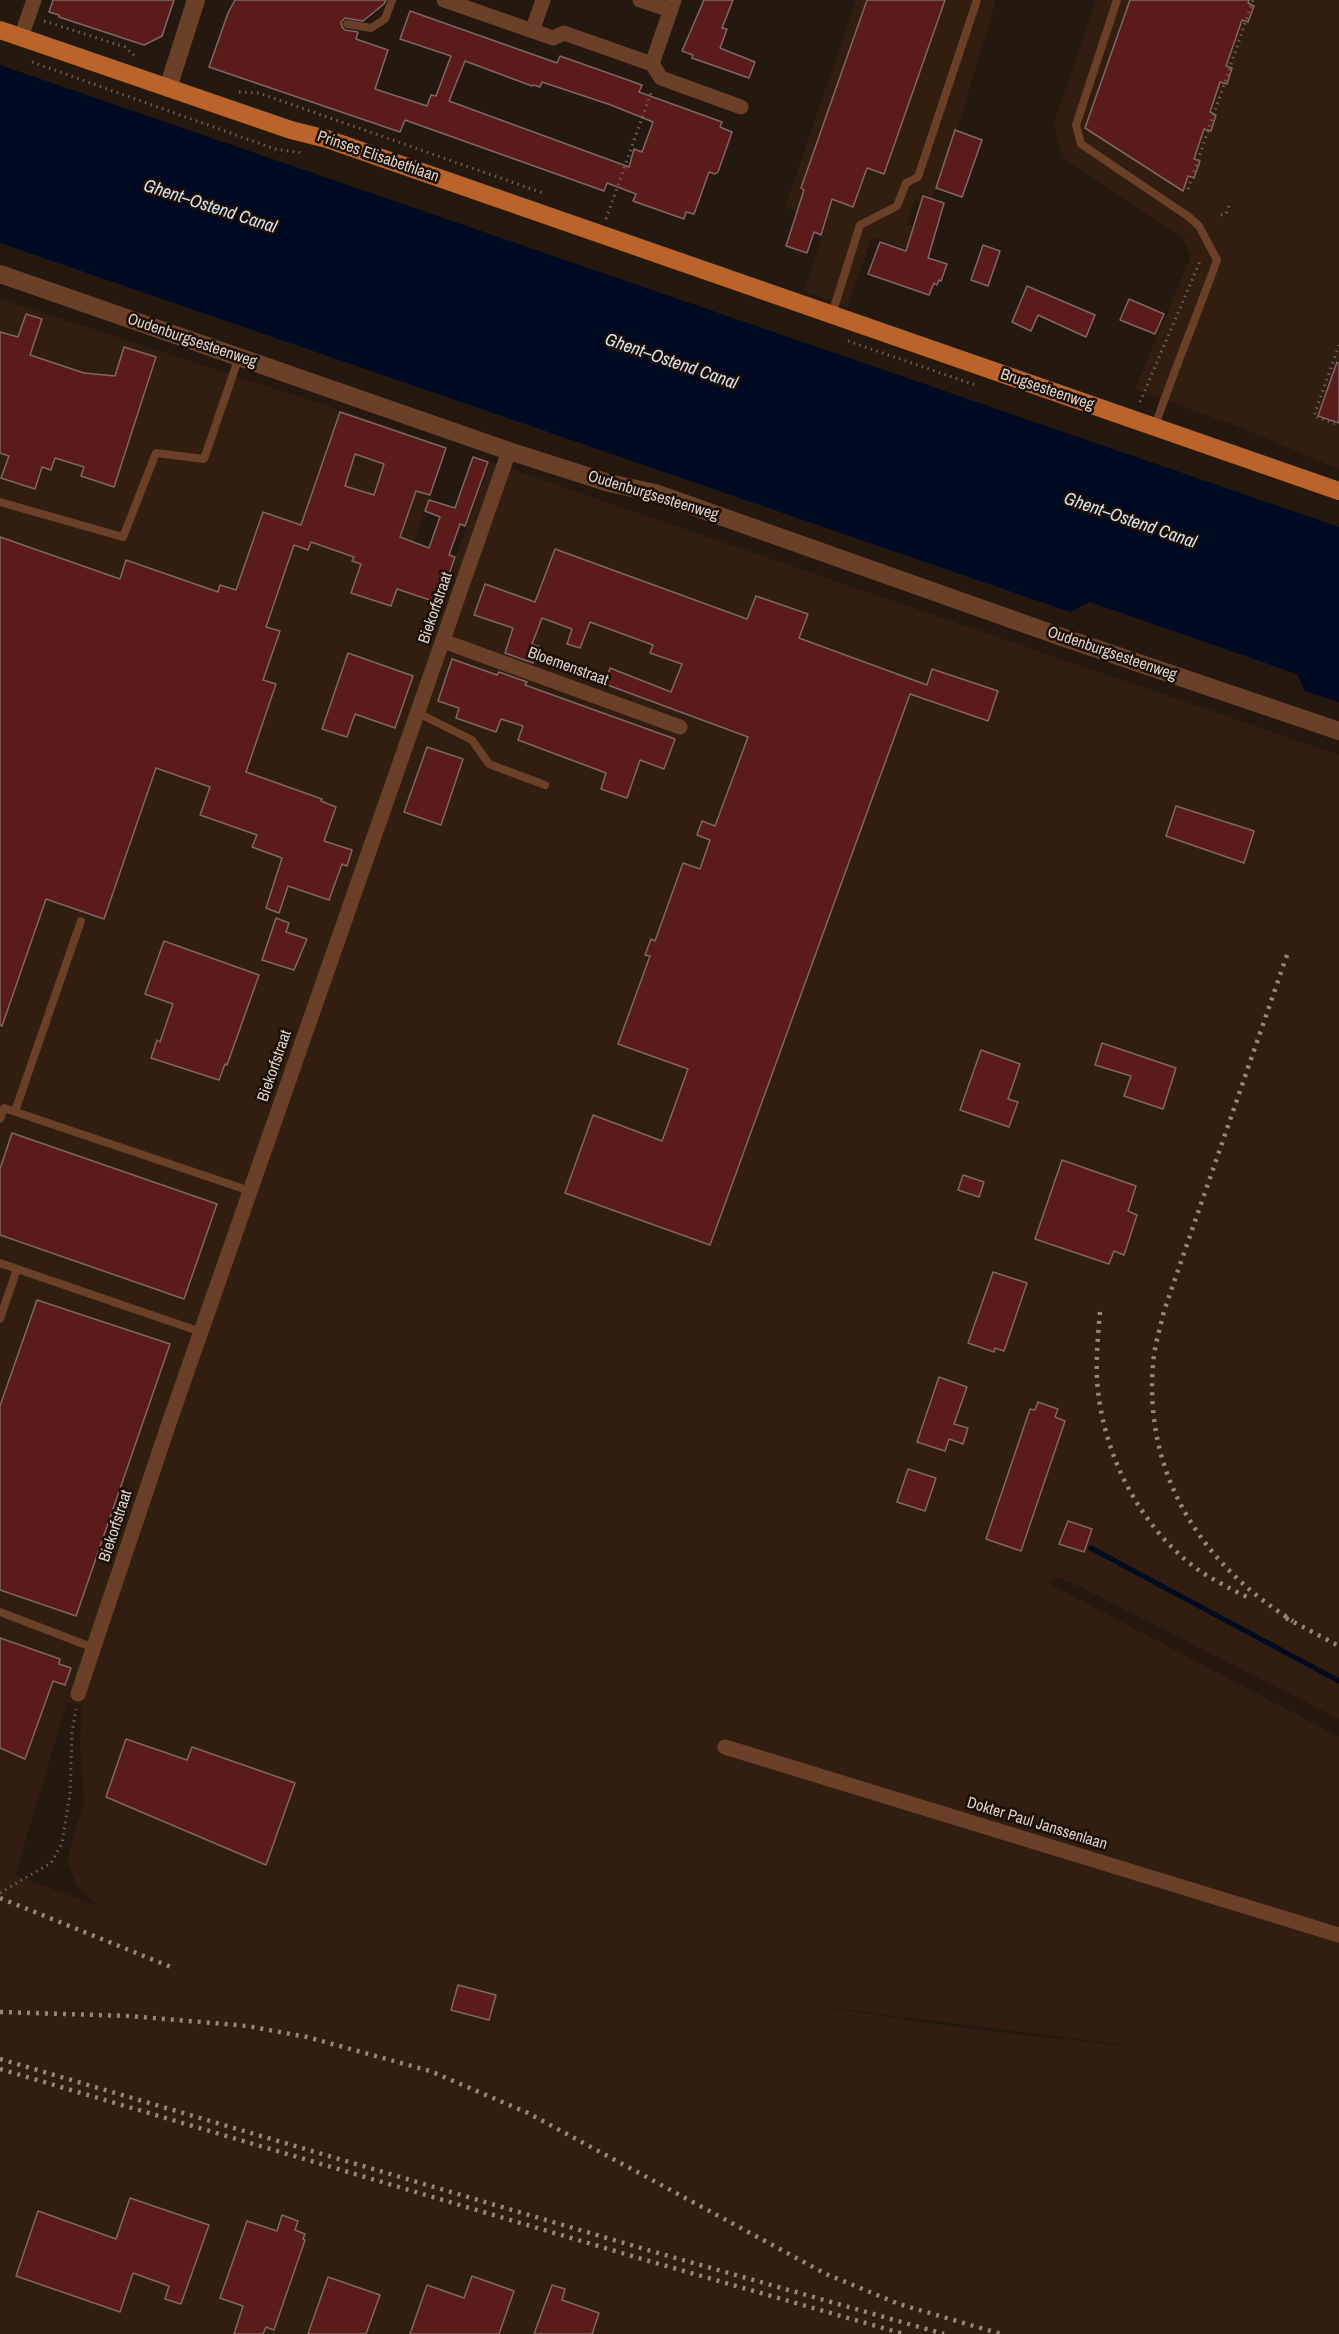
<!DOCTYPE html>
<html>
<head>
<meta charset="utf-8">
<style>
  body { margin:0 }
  canvas { display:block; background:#25180f }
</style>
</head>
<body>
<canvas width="1339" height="2334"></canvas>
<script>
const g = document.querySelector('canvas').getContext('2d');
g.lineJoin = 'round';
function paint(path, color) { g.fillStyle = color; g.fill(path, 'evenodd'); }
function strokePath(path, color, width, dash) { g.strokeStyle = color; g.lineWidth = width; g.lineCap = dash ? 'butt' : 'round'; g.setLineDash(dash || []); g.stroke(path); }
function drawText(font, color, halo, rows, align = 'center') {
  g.font = font + ' "Archivo Narrow",sans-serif'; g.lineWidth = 5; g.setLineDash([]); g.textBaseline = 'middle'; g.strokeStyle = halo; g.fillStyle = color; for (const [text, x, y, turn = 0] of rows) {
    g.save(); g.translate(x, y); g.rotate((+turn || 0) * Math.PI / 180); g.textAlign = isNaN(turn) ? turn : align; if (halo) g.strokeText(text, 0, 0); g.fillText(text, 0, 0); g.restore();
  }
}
paint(new Path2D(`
  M856,0h140l-39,131 -25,68 -11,3 -6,-2 -9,24 13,5 -12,20 -35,-12 -25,70 -43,-16 23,-69 -42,-15z
  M1096,0h243v469l-105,-44 -99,-36 56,-133 -8,-16 -6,-6 -113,-76 -6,-16 -4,-19z
  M0,299l407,133 -18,50 41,14 -32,93 41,14 51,-141 849,293v964l-262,-134 -21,-8 -10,5 293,155v597h-1339zM67,1702l16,4 -3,33 4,68 -10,26 -7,30 11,24 19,19 -82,-31zM801,2004l318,40v1l-142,-15z`), '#311e11');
paint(new Path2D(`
  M0,65l1339,462v175l-34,-11 -8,-17 -207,-72 -20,10 -1070,-369z`), '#000a22');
strokePath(new Path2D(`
  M1091,1548l248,133`), '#000a22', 5);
const building = new Path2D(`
  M53,0h121l-12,36 -18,9 -85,-28v-2l-10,-3z
  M235,0h151l-2,4 -21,17 -18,-3 -4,4 1,5 3,3 13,2 -2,7 32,11 -13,39 52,17 4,-11 5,1 15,-40 -51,-17 10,-28 147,52 3,-7 82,29 -3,7 83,30 -2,5 12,5 -14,40 -3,2 -6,-2 -15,42 -8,-2 -2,7 -51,-18 3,-7 -29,-11 -3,8 -199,-71 -5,12 -191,-65 19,-54zM465,61l67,25 1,-1 7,2 2,-5 69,23 42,17 -11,30 -8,-3 -5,18 -180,-66z
  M704,0h29l-11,28 5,1 -7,19 35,14 -6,16 -57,-20 1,-3 -11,-4z
  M867,0h78l-61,174 -17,-6 -14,39 -21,-8 -11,36 -7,-3 -7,21 -21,-7 18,-56 -3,-2z
  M1130,0h119l-1,3 6,3 -6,16 -6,-2 -16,46 6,2 -5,16 -7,-2 -10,30 6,3 -5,16 -7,-2 -10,30 6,2 -6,17 -6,-2 -5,15 -98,-63z
  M955,130l27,10 -20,57 -26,-9z
  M923,196l21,7 -16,55 19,6 -6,17 -2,-1 -2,5 -3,-2 -5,12 -61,-21 12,-32 26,9z
  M983,245l17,6 -12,35 -17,-6z
  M1027,286l68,29 -9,22 -48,-22 -7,16 -19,-9z
  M1129,299l35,15 -9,20 -35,-14z
  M26,314l16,5 -12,36 54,18 31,3 9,-29 32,10 -42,130 -33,-11 3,-9 -29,-9 -4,12 -9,-3 -7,22 -34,-11 8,-22 -9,-3v-121l18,5z
  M1337,362l2,1v60l-21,-7z
  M340,412l106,36 -16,47 -14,-4 -16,46 29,11 11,-31 -15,-6 4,-11 26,8 18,-51 15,5 -23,64 -5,-2 -11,31 6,2 -16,46 -42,-14 -6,17 -40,-13 10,-29 -9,-3 2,-4 -43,-15 -3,8 -14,-5 -28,82 14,4 -17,49 13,4 -30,88 76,27 -1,2 15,6 -12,34 28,9 -5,16 -5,-2 -13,36 -41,-14 -9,27 -13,-5 16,-50 -30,-11 5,-12 -57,-20 10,-28 -54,-19 -52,151 -58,-20 -44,127 -2,-1v-488l120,42 6,-19 92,32 2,-7 16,5 27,-78 38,13zM355,454l29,10 -10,31 -29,-9z
  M555,549l192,70 9,-23 52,18 -9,24 128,47 5,-16 66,22 -10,30 -78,-27 -200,551 -145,-52 28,-78 69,26 26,-72 -70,-25 32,-88 -5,-1 6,-16 4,2 28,-78 17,6 10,-29 -13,-5 5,-14 13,5 33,-89 -143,-53 5,-16 61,24 11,-28 -32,-11 3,-8 -63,-23 -10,26 -13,-4 5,-15 -30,-11 -10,26 8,3 -7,16 -28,-10 8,-25 -39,-13 11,-31 50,18z
  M348,653l65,23 -18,52 -40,-14 -8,23 -25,-8z
  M452,659l45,16 2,-3 28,10 -2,3 150,54 -11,30 -24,-9 -13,38 -26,-9 5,-16 -88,-33 5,-14 -22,-7 -5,13 -40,-14 3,-10 -21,-7z
  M427,747l36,12 -22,66 -37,-13z
  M1176,806l78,25 -10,32 -78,-27z
  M276,918l13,5 -3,9 21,7 -13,31 -32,-10z
  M164,941l95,34 -32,90 -2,-1 -6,16 -68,-22 6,-18 3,2 13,-38 -28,-10z
  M1102,1043l74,25 -13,41 -39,-13 7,-20 -36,-11z
  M981,1050l39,14 -12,35 10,3 -9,25 -49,-17z
  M12,1133l205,71 -33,95 -184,-64v-66z
  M1062,1160l74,26 -8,25 9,4 -13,40 -10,-4 -5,13 -74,-25z
  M963,1175l21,7 -5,15 -21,-7z
  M993,1272l34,11 -23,68 -9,-3 -1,4 -26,-9z
  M37,1300l133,44 -94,272 -76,-26v-184z
  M939,1377l28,10 -13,37 14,4 -5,16 -14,-5 -4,12 -28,-9z
  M1038,1402l20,7 -3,8 10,4 -44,130 -35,-12 44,-130 5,1z
  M908,1469l28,9 -11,33 -28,-9z
  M1068,1521l24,8 -8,23 -25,-8z
  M0,1638l60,21 -1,5 12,4 -6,17 -12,-4 -28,78 -25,-11z
  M126,1739l61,21 5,-13 103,36 -29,82 -160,-68z
  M458,1985l38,10 -7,25 -38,-10z
  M130,2198l79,27 -28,79 -16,-5 4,-13 -36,-13 -13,39 -104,-36 22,-65 78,28z
  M282,2215l16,6 -3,9 10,4 -2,5 2,1 -31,90 -8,-3 -3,7h-29l9,-28 -23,-8 27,-77 30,10z
  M472,2276l42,15 -15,43h-89l17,-49 37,13z
  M328,2277l52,18 -14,39h-58z
  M552,2285l13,4 -3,11 37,13 -7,21h-58z`);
paint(building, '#5a1b1a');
strokePath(building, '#7d6866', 1.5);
strokePath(new Path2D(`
  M44,21l81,26 10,9
  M32,62l243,87 28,4
  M239,92l20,1 284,100
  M1188,189l65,-189
  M1221,215l5,-1 4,-11
  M606,219l46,-129
  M848,341l130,45
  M1339,345l-25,71 25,9
  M1140,402l61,-143
  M0,1893l51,-30 11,-20 8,-49 2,-61 4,-24`), '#6a5f57', 3, [1.5, 4.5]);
strokePath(new Path2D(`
  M1117,0l-41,125 5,19 108,73 10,9 18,34c-20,56 -43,110 -62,166
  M347,24l24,4 14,-9 7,-19
  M832,314l28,-89 37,-19 9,-23 12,-6 59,-177
  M0,502l123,35 33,-84 48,6 35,-102
  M418,713l54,27 17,24 56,21
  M15,1111l66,-190
  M0,1119l4,-11 246,83
  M0,1263l201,69
  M0,1319l17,-50
  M0,1612l94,36`), '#6a4128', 8);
strokePath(new Path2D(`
  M444,0l109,38 11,-5 88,31 22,-64
  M640,0l30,10
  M532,31l11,-31
  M21,37l13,-37
  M652,64l9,14 80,29
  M443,641l237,86
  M78,1694l91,-271 340,-972
  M725,1747l614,188`), '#6a4128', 15);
strokePath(new Path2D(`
  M168,88l28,-88
  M0,274l509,177 100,32 46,10 404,143 280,95`), '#6a4128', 18);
strokePath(new Path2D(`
  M0,30l291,100 36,9 1012,352`), '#ba642b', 18);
strokePath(new Path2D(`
  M1287,955l-123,356c-4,18 -10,36 -11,54 -9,110 49,200 140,256
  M1100,1312c-2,22 -4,45 -3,68 5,72 41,145 100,189 16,11 34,20 52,29
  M1286,1618l53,28
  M0,1898l171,69
  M0,2012l130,4 117,10 60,11 123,34 98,42 298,161 73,30 102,30
  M0,2059l651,192 293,83
  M0,2069l649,192 255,73`), '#938780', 4.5, [3, 6]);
drawText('16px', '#ddd3cd', '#1b0f06', [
  ["Prinses Elisabethlaan",378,157,19],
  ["Oudenburgsesteenweg",192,341,19],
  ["Brugsesteenweg",1047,390,19],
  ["Oudenburgsesteenweg",653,496,17],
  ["Biekorfstraat",436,608,-71],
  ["Oudenburgsesteenweg",1112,654,19],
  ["Bloemenstraat",568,667,20],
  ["Biekorfstraat",275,1066,-71],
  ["Biekorfstraat",116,1526,-72],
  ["Dokter Paul Janssenlaan",1037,1824,17]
]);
drawText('italic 18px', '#d6e2f1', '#1b0f06', [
  ["Ghent–Ostend Canal",210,207,18],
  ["Ghent–Ostend Canal",671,362,19],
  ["Ghent–Ostend Canal",1130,521,19]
]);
</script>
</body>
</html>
